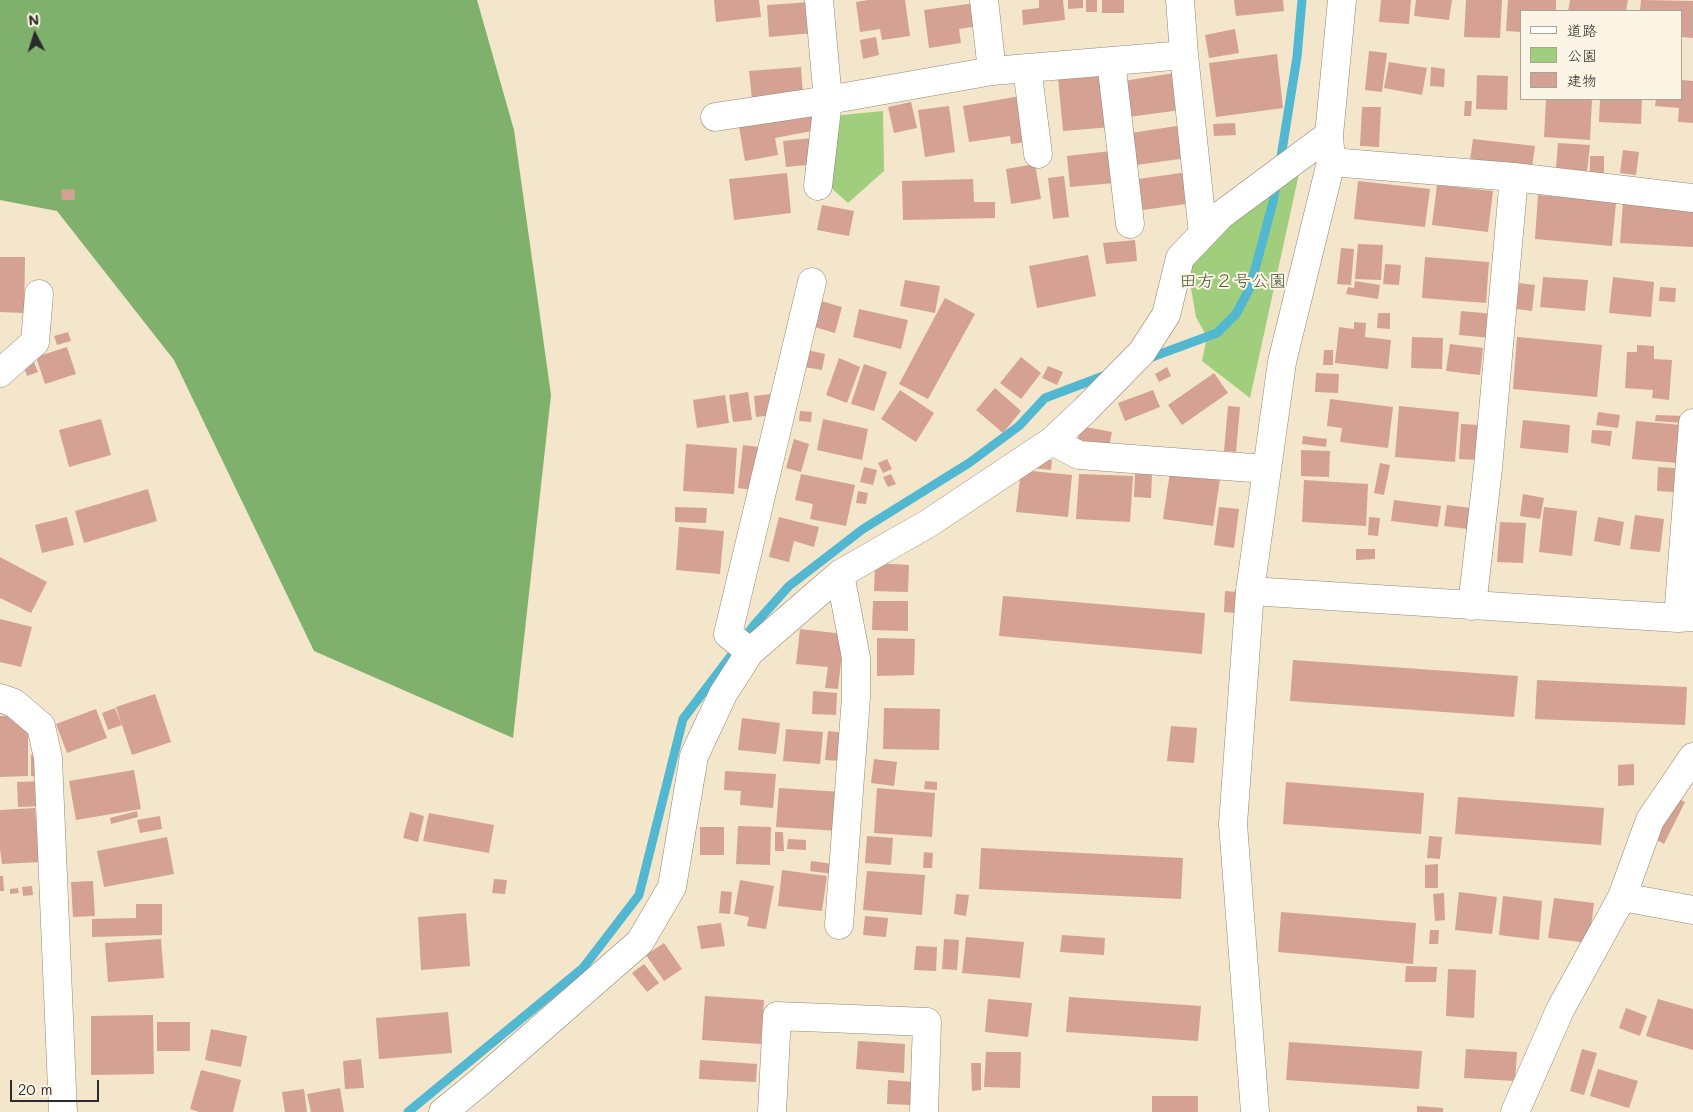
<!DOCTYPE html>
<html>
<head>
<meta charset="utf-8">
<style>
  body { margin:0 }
  #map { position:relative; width:1693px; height:1112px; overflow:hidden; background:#f3e6ca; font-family:Mali,"Klee One",sans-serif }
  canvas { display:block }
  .legend { position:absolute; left:1520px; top:10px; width:162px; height:90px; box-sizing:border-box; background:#fcf5e5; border:1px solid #a8a49b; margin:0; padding:6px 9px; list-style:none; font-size:15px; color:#2b2b2b }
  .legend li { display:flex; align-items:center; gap:10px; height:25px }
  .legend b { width:25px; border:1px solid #a8a49b }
  .north { position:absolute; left:10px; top:10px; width:50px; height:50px; -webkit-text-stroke:4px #fcf5e5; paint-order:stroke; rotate:355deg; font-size:14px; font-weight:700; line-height:20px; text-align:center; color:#2b2b2b }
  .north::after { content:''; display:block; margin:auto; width:18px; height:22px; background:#2b2b2b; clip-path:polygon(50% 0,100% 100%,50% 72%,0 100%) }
  .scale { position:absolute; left:10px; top:1080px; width:89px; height:22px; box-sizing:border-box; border:2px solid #2b2b2b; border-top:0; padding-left:6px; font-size:15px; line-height:18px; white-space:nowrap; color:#2b2b2b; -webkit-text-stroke:4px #fcf5e5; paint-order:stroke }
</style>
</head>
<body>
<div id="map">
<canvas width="1693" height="1112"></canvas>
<ul class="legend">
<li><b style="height:6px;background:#fff"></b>道路</li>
<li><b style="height:14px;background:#a0ce7c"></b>公園</li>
<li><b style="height:14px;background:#d5a192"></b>建物</li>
</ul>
<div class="north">N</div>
<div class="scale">20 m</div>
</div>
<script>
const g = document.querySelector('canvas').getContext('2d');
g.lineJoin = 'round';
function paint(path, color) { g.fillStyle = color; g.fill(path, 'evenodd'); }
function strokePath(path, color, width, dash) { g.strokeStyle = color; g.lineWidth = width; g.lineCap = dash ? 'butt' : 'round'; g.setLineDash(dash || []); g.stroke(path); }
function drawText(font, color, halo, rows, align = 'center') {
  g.font = font + ' Mali,"Klee One",sans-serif'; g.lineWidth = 4; g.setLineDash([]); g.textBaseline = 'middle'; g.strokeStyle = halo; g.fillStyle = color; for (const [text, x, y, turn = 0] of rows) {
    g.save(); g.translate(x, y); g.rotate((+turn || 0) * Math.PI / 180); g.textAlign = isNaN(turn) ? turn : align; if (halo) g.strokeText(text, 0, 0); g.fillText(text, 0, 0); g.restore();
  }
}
paint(new Path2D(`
  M883,111l1,60 -36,32 -22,-20 1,-42 15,-26z
  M1300,169l-50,229 -48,-37 5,-24 -11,-20 -8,-46 37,-50z`), '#a0ce7c');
paint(new Path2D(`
  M0,0h477l37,130 37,265 -38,343 -199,-87 -140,-291 -117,-149 -57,-11z`), '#80b16c');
strokePath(new Path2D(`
  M1280,163l17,-106 5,-57
  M1144,360l73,-27 19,-19 14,-26 23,-86 4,-21
  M408,1112l175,-144 56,-73 44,-176 72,-95 34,-38 74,-57 106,-66 50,-37 26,-28 61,-23`), '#52b7d1', 9);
paint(new Path2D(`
  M714,0h45l2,17 -45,5z
  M868,0h37l5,36 -28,4 -2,-11 -20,3 -4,-30z
  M1039,0h24l2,20 -42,5 -1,-15 17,-2z
  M1068,0h15v8l-15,1z
  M1086,0h11v12h-11z
  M1102,0h22v13h-22z
  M1234,0h49l1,11 -48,5z
  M1381,0h30l-2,24 -30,-2z
  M1416,0h36l-3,20 -35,-4z
  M1466,0h36l-2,38 -36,-1z
  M1508,0h48v11h-34v21l-16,-1z
  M1570,0h58l-2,11h-58z
  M1641,0l52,1v37l-11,-1v-26h-42z
  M811,2l2,31 -44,4 -2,-32z
  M975,3l3,23 -19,3 2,14 -32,5 -5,-38z
  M1235,29l4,24 -30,5 -4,-23z
  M876,37l3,18 -16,4 -3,-19z
  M1369,51l18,2 -5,39 -17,-2z
  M1277,54l6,54 -67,9 -7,-54z
  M1389,62l38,6 -5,27 -38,-7z
  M801,67l2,29 -51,4 -3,-29z
  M1431,67l14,2 -1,18 -14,-1z
  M1175,73l5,37 -51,7 -6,-36z
  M1107,74l5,53 -49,4 -5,-53z
  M1477,75l31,1 -1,34 -31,-1z
  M1682,80l11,1v42l-15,-1 1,-14 -24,-2 1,-7h26z
  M1020,96l8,46 -17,2 -1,-8 -41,6 -6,-36z
  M1546,99h46l-2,41 -46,-3z
  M1600,99h42l-1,25 -42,-2z
  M1465,101h7l-1,15h-7z
  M911,102l6,26 -23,5 -6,-26z
  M949,106l6,46 -30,5 -7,-47z
  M1362,107h19l-2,40 -19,-1z
  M813,108l4,22 -42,8 3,17 -33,6 -7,-40z
  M1235,123l1,12 -22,1 -1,-12z
  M1183,125l4,33 -51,7 -5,-32z
  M813,138l3,26 -30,3 -3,-26z
  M1473,139l62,7 -3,21 -62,-6z
  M1558,143l32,2 -3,26 -31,-3z
  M1623,150l16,2 -3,23 -16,-2z
  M1111,151l3,32 -44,4 -3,-31z
  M1590,156h14v18h-14z
  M1035,164l6,35 -30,5 -5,-35z
  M1188,172l5,31 -50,7 -5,-31z
  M787,173l4,40 -57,7 -5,-41z
  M1064,176l5,41 -16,2 -5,-41z
  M973,179l1,23h21v16l-92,2 -1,-39z
  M1358,181l72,8 -5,38 -71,-8z
  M1437,185l56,6 -5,41 -56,-7z
  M74,189l1,11h-13l-1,-10z
  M1538,195l78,7 -4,44 -77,-7z
  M1623,202l70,3v42l-73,-4z
  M822,205l32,6 -5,25 -32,-6z
  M1135,240l2,21 -31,3 -3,-21z
  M1358,244l25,1 -2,35 -26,-1z
  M1341,248l13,1 -3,36 -14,-1z
  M1088,255l8,41 -59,12 -8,-42z
  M0,257h25l-1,56 -24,-1z
  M1425,257l64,5 -3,41 -64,-5z
  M1385,264l16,1 -2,20 -16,-1z
  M1543,277l45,3 -3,31 -45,-4z
  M1613,277l41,5 -3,35 -42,-4z
  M905,280l35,6 -5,27 -35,-7z
  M1355,281l25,4 -2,14 -32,-5 2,-7 6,1z
  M1519,283l16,2 -3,26 -16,-2z
  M1660,287l16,1 -1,14 -16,-1z
  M945,298l30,16 -47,85 -29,-15z
  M818,300l24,7 -7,26 -24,-7z
  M859,309l49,11 -7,29 -48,-12z
  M1461,311l33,3 -2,24 -33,-3z
  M1378,313h12v16l-13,-1z
  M1354,322l12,1 -1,14 26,3 -3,29 -53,-6 4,-36 15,2z
  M68,332l3,9 -14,4 -3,-9z
  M1412,337l31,1 -1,31 -31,-1z
  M1517,337l85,8 -5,52 -84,-8z
  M1450,344l33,4 -3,27 -34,-4z
  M1637,345l17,1v13l18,1 -3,40 -17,-2 1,-8 -28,-2 2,-36h10z
  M67,347l9,27 -31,10 -9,-27z
  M807,350l18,4 -3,16 -18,-3z
  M1324,350h9v15h-10z
  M1021,357l20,16 -20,26 -21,-16z
  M839,358l21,9 -13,36 -21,-8z
  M33,360l5,12 -11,4 -4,-11z
  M864,364l23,8 -13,39 -23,-7z
  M1048,366l15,6 -6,13 -15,-7z
  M1167,367l4,9 -12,6 -4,-8z
  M1214,373l14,20 -46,32 -14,-20z
  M1316,373l23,1 -1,19 -23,-1z
  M995,388l26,23 -18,22 -27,-23z
  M900,390l34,23 -18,29 -35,-23z
  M1153,390l7,17 -35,14 -7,-18z
  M748,392l4,28 -19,2 -4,-27z
  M771,394l2,21 -17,2 -2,-21z
  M725,395l4,28 -32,5 -4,-28z
  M1330,399l63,8 -5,41 -48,-6 2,-14 -15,-2z
  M1228,406l12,1 -4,45 -12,-1z
  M1399,406l60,6 -4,50 -60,-5z
  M800,411l12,1 -1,10 -12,-1z
  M1598,412l22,3 -2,13 -22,-3z
  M1656,415l27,1 -1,7 -27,-2z
  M101,419l10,36 -42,12 -10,-37z
  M823,419l45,10 -6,31 -45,-10z
  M1523,420l47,5 -2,28 -48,-5z
  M1636,421l46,4 -4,38 -46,-4z
  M1461,424l19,1 -2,35 -19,-1z
  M1080,426l32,6 -3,14 -31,-6z
  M1592,430l20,1 -2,15 -19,-3z
  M1303,436l24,3 -1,8 -24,-3z
  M794,439l15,5 -8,28 -15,-4z
  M686,444l51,4 -3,46 -51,-3z
  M743,445l16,2 -5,43 -16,-2z
  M1301,450l29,1 -1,26 -28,-1z
  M1032,458l20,2 -1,10 -19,-2z
  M887,459l5,10 -9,4 -5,-10z
  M1380,463l10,2 -6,30 -10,-2z
  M864,467l13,3 -4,15 -13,-3z
  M1658,467l17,1 -1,24 -17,-1z
  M1021,470l51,5 -4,42 -52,-5z
  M1170,472l50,7 -7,47 -50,-7z
  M801,474l54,11 -9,41 -36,-7 3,-15 -18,-4z
  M891,474l5,10 -8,3 -5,-10z
  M1079,474l54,2 -3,46 -54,-3z
  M1135,474h17l-1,24 -17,-1z
  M1304,480l64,4 -2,42 -64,-4z
  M148,489l9,32 -73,22 -9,-32z
  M858,491l10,2 -2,11 -10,-1z
  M1523,494l21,4 -4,21 -20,-3z
  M1394,500l47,6 -3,21 -47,-6z
  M1447,505l24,3 -3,21 -24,-3z
  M675,507l32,1 -1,15 -31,-1z
  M1219,507l20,2 -5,39 -20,-3z
  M1544,507l33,4 -5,45 -33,-4z
  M1635,515l29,4 -4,33 -30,-3z
  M67,517l7,28 -32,8 -7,-28z
  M779,517l40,10 -5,20 -20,-6 -5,21 -20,-5z
  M1369,517l11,1 -2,18 -10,-1z
  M1598,517l26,5 -4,24 -26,-5z
  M1500,522l26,1 -3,40 -26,-1z
  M679,527l45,4 -4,43 -44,-4z
  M1356,549h19v10l-19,1z
  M0,557l47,25 -16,31 -31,-15z
  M875,563l34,2 -1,27 -34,-1z
  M1225,591l13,1 -1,21 -13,-1z
  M1003,596l202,17 -3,41 -203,-18z
  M873,601h35v30l-36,-1z
  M0,619l32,8 -11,40 -21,-5z
  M800,629l44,5 -6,55 -13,-1 3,-21 -32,-3z
  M877,638l38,1 -1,36 -37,1z
  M1293,660l225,16 -4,41 -224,-16z
  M1537,680l150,7 -2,38 -150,-6z
  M813,691l24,2 -1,22 -24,-1z
  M155,694l16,48 -39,13 -16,-48z
  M115,708l7,17 -14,5 -6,-17z
  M884,708l56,1 -1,41 -56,-1z
  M96,709l11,29 -40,15 -11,-29z
  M0,716h28v60l-28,1z
  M742,718l38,5 -4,31 -38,-4z
  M1171,726l26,2 -3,35 -27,-2z
  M786,729l37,3 -3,32 -37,-3z
  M828,731l18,2 -3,28 -18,-1z
  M31,755h10l-1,22 -9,-1z
  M874,759l23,3 -3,24 -23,-3z
  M1634,764v21l-16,1v-21z
  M134,770l7,39 -65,11 -7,-39z
  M725,771l51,3 -3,34 -33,-3 1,-14 -17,-1z
  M41,781l1,25 -24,1 -1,-25z
  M925,781l12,1v8l-13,-1z
  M1286,782l138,11 -3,41 -138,-10z
  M779,788l63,4 -2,39 -64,-4z
  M877,788l58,5 -3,44 -58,-4z
  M1458,797l146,11 -3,37 -146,-11z
  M1677,798l8,4 -21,42 -9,-5z
  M35,808l4,54 -37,2 -2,-15v-39z
  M137,811l1,6 -27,7 -1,-6z
  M410,812l14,4 -6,26 -15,-4z
  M429,813l65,12 -5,28 -66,-12z
  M160,816l2,13 -22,4 -3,-13z
  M738,826l33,1 -1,38 -34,-1z
  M700,827h24v28h-24z
  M775,832h8l1,19h-9z
  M867,836l26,2 -2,27 -26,-2z
  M1429,836l13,1 -2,22 -13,-1z
  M167,837l7,37 -70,13 -7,-36z
  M788,839l18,1v10l-19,-1z
  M981,848l202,10 -2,41 -202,-10z
  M924,852l9,1 -1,15h-9z
  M811,861l22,3 -1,10 -22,-3z
  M1438,864v24h-13v-23z
  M782,870l45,6 -5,35 -44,-5z
  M867,871l58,4 -3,40 -59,-5z
  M0,876h3l1,15h-4z
  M494,879l13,1 -2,14 -13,-1z
  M740,880l34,6 -8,43 -19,-3 2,-9 -15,-3z
  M93,881l2,35 -22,1 -2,-35z
  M32,886l1,9 -10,1 -1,-9z
  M18,888l1,5 -9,1v-5z
  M721,891l11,1 -2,22 -11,-1z
  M1459,892l38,5 -5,37 -37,-4z
  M1444,893l1,27 -10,1 -2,-27z
  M956,894l13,1 -3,21 -12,-2z
  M1503,896l39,5 -3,39 -40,-5z
  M1554,898l40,5 -5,40 -41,-5z
  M136,904h26v31l-70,2v-18l44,-1z
  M1281,912l135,11 -3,41 -135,-12z
  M466,913l4,53 -49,4 -3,-53z
  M865,916l23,2 -2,19 -23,-2z
  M721,923l4,23 -24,3 -4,-23z
  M1430,930h9l-1,14h-9z
  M1062,935l43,3 -1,17 -44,-3z
  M966,937l58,5 -4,36 -58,-5z
  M161,939l3,39 -56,4 -3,-39z
  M944,939l15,1 -2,30 -15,-1z
  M664,943l18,26 -18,12 -18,-26z
  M916,946l21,1 -1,24 -22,-1z
  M644,964l15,19 -12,9 -15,-19z
  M1406,966l31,1 -1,15h-31z
  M1448,969l28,1 -2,48 -28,-2z
  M705,996l59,4 -3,44 -59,-4z
  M1069,997l132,9 -3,35 -132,-9z
  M988,999l44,4 -4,34 -43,-5z
  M1658,999l35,10v41l-47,-14z
  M1626,1008l21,8 -7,20 -21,-8z
  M448,1012l4,41 -73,6 -3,-41z
  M153,1015l1,59 -63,1v-59z
  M157,1022h33v29h-33z
  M211,1029l36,7 -6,31 -36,-7z
  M858,1041l47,3 -1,29 -48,-4z
  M1289,1042l133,9 -3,38 -133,-9z
  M1466,1049l51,3 -2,29 -51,-3z
  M1582,1049l15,4 -13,42 -14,-4z
  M986,1052h35l-1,36 -36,-1z
  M361,1059l3,29 -19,1 -2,-28z
  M700,1060l57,4 -1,18 -57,-3z
  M971,1063h10v27l-9,1z
  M1598,1069l40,12 -9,27 -39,-12z
  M201,1070l40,10 -8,32h-34l-9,-3z
  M888,1080l25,2 -1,23 -25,-1z
  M340,1088l4,24h-33l-4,-18z
  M304,1089l3,23h-22l-3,-20z
  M1152,1096h46v16h-46z
  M1417,1106l26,2v4h-26z`), '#d5a192');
const minor = new Path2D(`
  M984,0l8,71
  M1180,0l4,55
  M1342,0l-13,135 2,27 -49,200 -32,229 428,27 15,-1
  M1111,61l19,163
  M1027,68l11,86
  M715,117l113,-17 164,-29 192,-16 19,179
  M1331,162l183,15 179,21
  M818,186l10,-86 -9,-100
  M0,373l35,-31 4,-48
  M1052,441l27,14 187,14
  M1472,606l16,-138 26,-291
  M1678,618l15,-195
  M750,652l-22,-18 84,-352
  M0,698l14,5 27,23 7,32 15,354
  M1693,757l-43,63 -28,77 71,13
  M839,925l17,-228v-39l-16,-84
  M443,1112l38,-31 159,-139 32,-55 22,-131 29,-62 27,-42 90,-78 89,-51 123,-82 33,-31 57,-58 24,-37 14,-57 41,-43 108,-80
  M772,1112l5,-96 150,6 -3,90
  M1515,1112l45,-102 62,-113`);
const tertiary = new Path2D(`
  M1250,591l-17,233 22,288`);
strokePath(minor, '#8f887a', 29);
strokePath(tertiary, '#8f887a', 29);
strokePath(minor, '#fff', 28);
strokePath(tertiary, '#fff', 28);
drawText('18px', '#4e5c43', '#fcf5e5', [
  ["田方２号公園",1233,281]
]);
</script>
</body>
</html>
